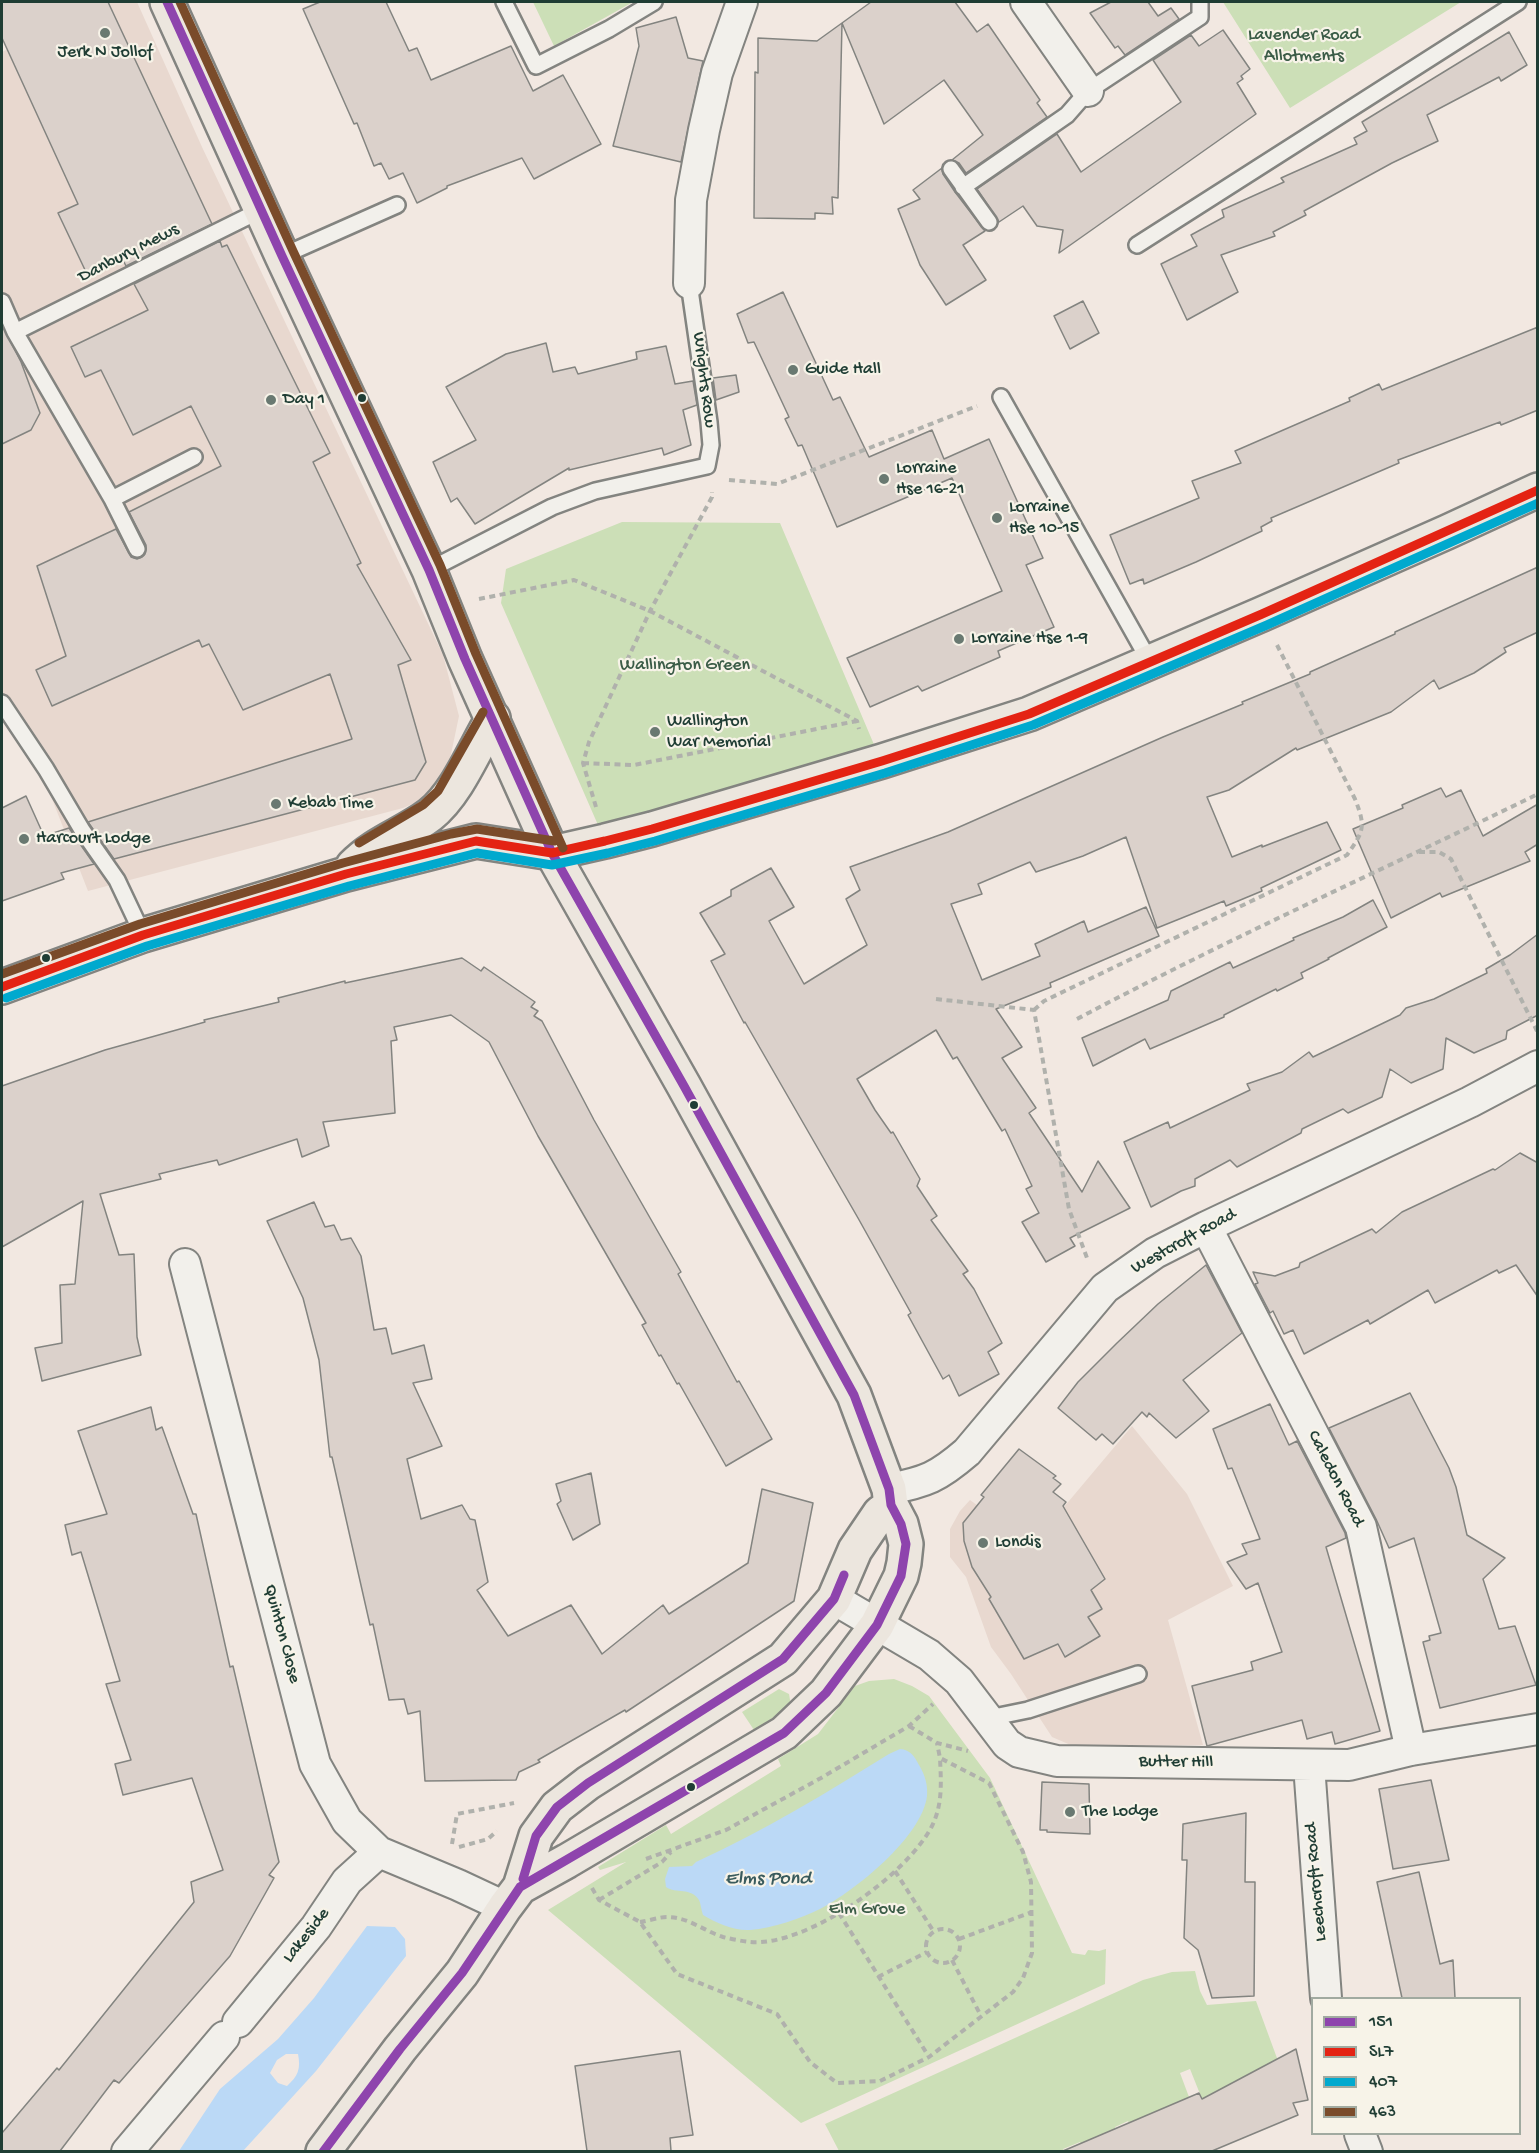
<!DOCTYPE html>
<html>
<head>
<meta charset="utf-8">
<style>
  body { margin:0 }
  #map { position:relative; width:1539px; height:2153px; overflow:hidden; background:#f2e8e1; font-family:"Gochi Hand",sans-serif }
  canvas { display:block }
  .frame { position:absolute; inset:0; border:3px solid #1f3d34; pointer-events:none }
  .legend { position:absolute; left:1311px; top:1997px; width:210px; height:138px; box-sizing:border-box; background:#f7f3e8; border:2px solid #a1aaa0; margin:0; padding:8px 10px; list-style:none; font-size:18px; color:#1f3d34 }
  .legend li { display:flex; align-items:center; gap:12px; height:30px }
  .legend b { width:30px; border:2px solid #a1aaa0 }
</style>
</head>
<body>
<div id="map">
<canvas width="1539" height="2153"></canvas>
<div class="frame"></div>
<ul class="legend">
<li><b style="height:8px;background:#8e44ad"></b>151</li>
<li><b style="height:8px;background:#e42313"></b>SL7</li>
<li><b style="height:8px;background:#00a9ce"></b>407</li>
<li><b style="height:8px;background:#7a4b2a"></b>463</li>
</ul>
</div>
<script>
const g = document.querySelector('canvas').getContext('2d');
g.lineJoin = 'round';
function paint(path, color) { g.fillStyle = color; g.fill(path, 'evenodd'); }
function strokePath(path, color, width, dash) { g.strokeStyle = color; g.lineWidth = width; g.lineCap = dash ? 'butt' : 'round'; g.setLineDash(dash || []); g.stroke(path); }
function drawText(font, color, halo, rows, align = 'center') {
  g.font = font + ' "Gochi Hand",sans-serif'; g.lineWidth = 4.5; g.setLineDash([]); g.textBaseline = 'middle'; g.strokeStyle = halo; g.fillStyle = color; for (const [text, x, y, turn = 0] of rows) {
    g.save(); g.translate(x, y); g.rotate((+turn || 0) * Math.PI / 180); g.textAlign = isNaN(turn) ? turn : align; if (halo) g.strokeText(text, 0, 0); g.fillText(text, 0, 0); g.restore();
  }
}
paint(new Path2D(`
  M66,2h71l65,145 241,508 16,61 -9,43 -26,40 -21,9 -315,83 -43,-110 -43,-61v-668l52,-26 -7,-16z
  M1132,1426l55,68 46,92 -65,34 35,125 -130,1 -21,-9 -41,-63 -20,-27 -25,-70 -16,-20v-28l10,-18 10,-11 62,45z`), '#e8d8cf');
paint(new Path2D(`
  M533,2h100l-79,44z
  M1223,2h238l-171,106z
  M622,522l158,1 98,231 -273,87 -104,-238 5,-34z
  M894,1679l18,7 17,10 61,82 82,175 13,2 3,-5 11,1 7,-2 -1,35 -304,139 -253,-213 78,-48 -26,8 -2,-3 68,-42 5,9 110,-68 -3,-7 40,-25 37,-48 14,-5z
  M779,1689l10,5 2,12 -37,24 -12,-18z
  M1195,1971l5,20 7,14 49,-4 25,68 -77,35 -14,-35 -10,4 9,24 -55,39 -6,-15 -13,6v2l-34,15 -1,-2 -17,7 1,2h-225l-14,-27 318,-144 29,-8z`), '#ccdfb7');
paint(new Path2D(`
  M900,1749c11,1 14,7 19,16 6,10 9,20 8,31 -5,41 -72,95 -107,113 -21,10 -46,19 -70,21 -16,1 -34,-7 -47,-15 -2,-5 -2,-11 -4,-15 -8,-13 -23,-6 -33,-13l-1,-8 4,-12 23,-1 4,-4c68,-31 130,-69 193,-108z
  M367,1926l28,1 10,12 1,17 -90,115 -73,80h-64l41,-62 58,-50 36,-41zM286,2054h12c3,15 0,22 -11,32l-9,-3 -8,-10 7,-13z`), '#bbd9f6');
const building = new Path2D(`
  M2,2h106l104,222 -86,42 -5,-10 -35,16 -28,-59 20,-9 -76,-166z
  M320,2h66l23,49 8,-3 14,32 80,-34 22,45 30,-16 38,69 -67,35 -12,-21 -75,28v2l-30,15 -14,-30 -14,6 -8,-16 -7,3 -17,-43 -3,1 -51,-115z
  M871,2h84l22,30 11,-8 52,76 -3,3 10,14 -81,56 -7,-10 -7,-3 31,-25 -39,-55 -60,44 -42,-101z
  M1111,2h37l10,14 13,-8 8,11 -54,36 -7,-9 -3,2 -25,-35z
  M676,17l12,41 15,3 -22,101 -68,-16 26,-100 -3,-18z
  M842,23l-4,175 -6,-1 1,17 -18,-1v6l-61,-1 1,-146 3,1v-35l59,3z
  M1223,30l27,39 -9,7 2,3 -6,4 19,31 -197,139 4,-23 -26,-4 -14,-20 -24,16 -22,-33 80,-55 24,38 100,-70 -28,-42 38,-25 8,11z
  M1509,32l18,33 -26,16 -2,-4 -72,38 11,26 -46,22 -88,48 2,4 -33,17 2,4 -54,19 17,37 -51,28 -26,-56 36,-18 -6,-11 33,-18 -2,-7 62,-28 -3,-4 76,-34 -3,-6 13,-7 -5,-9z
  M942,168l1,6 12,18 30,39 -22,14 23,35 -40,25 -26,-40 -22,-56 22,-10 -7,-9z
  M220,241l2,6 5,-2 103,208 -17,9 48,101 -4,2 54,95 -13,5 28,97 -11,18 -301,79 -26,-37 264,-83 -22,-65 -87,36 -34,-66 -7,3 -3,-7 -147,66 -16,-36 30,-14 -29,-90 79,-37 15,28 6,2 5,-2 3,-3 1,-9 -17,-33 92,-46 -30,-60 -58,29 -32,-65 -16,7 -14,-30 77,-37 -14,-26z
  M783,292l50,108 7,-3 29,60 63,-27 12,29 45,-20 54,119 -17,7 28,62 -56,24 2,6 -78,34 -4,-5 -48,21 -23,-49 155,-67 -50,-113 -115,49 -35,-82 -4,1 -13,-27 4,-2 -35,-75 -6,1 -11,-29z
  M1083,301l16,32 -29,16 -16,-33z
  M2,325l19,37 19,51 -9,17 -29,14z
  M1538,327v83l-37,15 -1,-3 -102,38 1,3 -128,55 1,3 -11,6 1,4 -66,31 -52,22 -1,-5 -13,5 -20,-49 89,-37 -7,-17 49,-18 -6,-12 115,-50 -1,-3 30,-14 3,6z
  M546,343l7,29 22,-5 3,7 59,-15 -1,-7 30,-6 9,38 18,-3 4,24 -14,5 8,35 -27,10 -2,-7 -93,22v-2l-94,56 -18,-26 -6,4 -18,-40 43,-22 -30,-53 60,-33z
  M736,375l3,17 -23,8 -3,-22z
  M1538,567v65l-34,16 2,4 -32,21 -35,16 -5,-9 -43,32 -94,38 -1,-2 -67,42 -22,7 25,60 30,-12v2l65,-25 14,28 -80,38 1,3 -36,15 -2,-5 -67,27 -31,-91 -43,19 -47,16 -6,-10 -52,22 4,10 -31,10 31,76 58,-24 -5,-12 49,-23 4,11 58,-25 13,29 -109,47 1,4 -55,22 26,38 -20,11 34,50 -7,5 53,79 16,-31 32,47 -60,30 5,8 -29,16 -24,-40 17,-9 -13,-24 6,-3 -27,-57 -3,2 -45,-74 -4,2 -17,-29 -79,49 18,31 16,23 2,-1 27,47 -3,7 20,30 -6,4 37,51 -5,3 11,15 28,54 -14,9 11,22 -40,22 -10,-21 -6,4 -35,-64 3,-2 -53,-95 -113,-196 -1,1 -33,-62 14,-7 -25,-41 31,-17v-6l40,-22 23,39 -25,14 35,63 63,-39 -21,-46 14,-9 -10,-23 98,-35 215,-95 80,-33 -1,-2 68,-28v-2l85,-38v-2z
  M1441,788l5,9 15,-7 22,46 55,-32v40l-13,8 5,9 -88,36 -2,-4 -49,25 -38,-89 50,-21 -1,-3z
  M26,796l18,40 25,-8 25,36 -33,9 3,6 -62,22v-93z
  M1373,900l14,27 -59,31 1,1 -28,14 2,5 -26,13 -1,-2 -52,26v2l-74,32 -5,-10 -52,27 -11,-28 86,-38 3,-9 59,-29 3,6 61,-28 -1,-2 50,-21z
  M1538,934v81l-31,16 -1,8 -32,14 -28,-15 -3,31 -32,14 -21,-14 -8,28 -34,16 -5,-4 -41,20 -1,4 -64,34 -7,-7 -35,19v7l-14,5 -30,16 -27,-65 44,-20 2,6 80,-38 -3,-6 35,-12 27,-20 4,5 87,-42 6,-7 28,-9 53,-26 -1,-4 24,-14z
  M462,958l19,13 3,-4 51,35 -4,5 7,4 -4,5 8,5 52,99 87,152 -3,2 59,108 2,-1 33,58 -46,27 -47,-83 -2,1 -16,-29 -2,1 -17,-31 4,-2 -108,-187 -49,-94 -38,-27 -57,12 3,13 -6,1 4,72 -72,9 6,24 -27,11 -5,-18 -78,26 -2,-5 -58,14 2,5 -61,15 19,61 15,-1 3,83 4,18 -99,26 -7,-33 27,-5 -2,-58 15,-1 8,-83 -81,46v-161l103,-36 100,-28 -1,-2 75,-18 -1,-4 67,-17v2z
  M1520,1153l18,10v134l-22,-32 -17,8 -2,-3 -62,33 -7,-13 -58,34 -2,-4 -64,34 -11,-24 -9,4 -11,-23 -3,2 -15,-29 3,-1 -5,-11 22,4 24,-9 1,-4 72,-34 4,4 26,-21 91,-43 2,1z
  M314,1202l11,25 9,-2 7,15 10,-2 10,18 13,74 12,-2 6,26 32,-9 8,34 -19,4 29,63 -35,13 14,60 41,-14 8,14 5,1 13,62 -11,8 31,46 63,-31 31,49 61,-49 6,9 79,-51 14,-74 51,14 -19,98 -168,111 -1,-2 -87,50 2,2 -21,10 -3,8 -91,1 -5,-70 -12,3 -4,-15 -15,1 -16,-76 -3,1 -38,-168h-2l-11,-97 -16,-62 -36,-77z
  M1206,1265l36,68 -59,47 26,31 -33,27 -27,-25 -2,4 -5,-5 -29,32 -11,-10 -6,6 -38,-32 20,-26 39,-39 41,-39z
  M1410,1393l39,75 7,19 11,48 38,23 -22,21 16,50 16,-3 21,59 -96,23 -17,-66 7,-2 -1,-4 12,-3 -27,-95 -25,10 -13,-29 -47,-91z
  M1270,1404l19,41 8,-4 48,92 1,5 -20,9 54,184 -45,13 -3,-12 -25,7 -5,-19 -95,26 -15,-60 61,-16 -2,-8 31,-10 -24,-69 -12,6 -19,-27 20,-8 -5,-10 18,-5 -28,-71 -4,1 -15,-40z
  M151,1407l5,23 6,-3 31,87h3l34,153 3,-1 46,196 -10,13 5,3 -44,78 -111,127 -5,-3 -54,71h-58v-18l55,-65 2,2 135,-168 -3,-20 32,-12 -31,-92 -69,17 -8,-31 16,-4 -25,-76 14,-3 -39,-129 -9,3 -7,-30 42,-11 -29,-83z
  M1019,1449l37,27 -3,2 8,6 -8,8 13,10 -3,4 42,73 -14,11 11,19 -14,8 12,19 -35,21 -7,-13 -34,15 -35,-60 2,-2 -19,-30 -8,-26 -1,-18 21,-26 -3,-2z
  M591,1473l9,51 -27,16 -16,-36 4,-3 -5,-17z
  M1431,1780l18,80 -56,9 -14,-80z
  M1042,1782l47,2 1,50 -43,-2v-2h-7z
  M1246,1813l-1,69h10l-1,114 -42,2 -14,-48 -14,-12 3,-78h-5l1,-36z
  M1419,1872l21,92 13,-4 2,38h-53l-25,-116z
  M1296,2049l12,51 -15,3 5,12 -86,36h-149l136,-58 3,6z
  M680,2051l13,84 -23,3 1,13h-84l-12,-85z`);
paint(building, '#dbd1cb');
strokePath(building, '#838480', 1.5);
const service = new Path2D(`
  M504,2l32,64 73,-37 45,-27
  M951,169l38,53
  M963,187l104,-72 21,-24 112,-74v-14
  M1137,245l381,-243
  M282,256l115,-51
  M2,302l13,30 97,167 25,50
  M15,332l246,-122
  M1001,397l149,265
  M112,499l82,-42
  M429,570l123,-63 43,-16 112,-25 4,-21 -2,-23 -20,-139
  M2,703l44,66 36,61 35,50 26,55
  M989,1718l39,-8 110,-36`);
const minor = new Path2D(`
  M1026,2l62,89
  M689,283l2,-83 13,-70 13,-57 25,-71
  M1206,1227l155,300 50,223
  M185,1264l130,500 32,57 32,31 79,33 47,22
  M889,1489c37,-7 49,-12 78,-37l138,-164 50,-35 51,-26 264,-125 68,-36
  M834,1599l95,56 30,26 48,63 12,8 38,9 292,4 62,-15 127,-21
  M1309,1765l17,233
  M238,2022l78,-95 31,-46 32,-29
  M1360,2134l7,18
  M127,2152l97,-115`);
const primary = new Path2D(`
  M167,2l115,254 147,314 36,89 87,194 132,233 170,309 35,94 2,16 10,19 5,20 -2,19 -3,13 -24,49 -51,68 -42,40 -217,128 -47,26
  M323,2152l77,-103 62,-76 43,-66 15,-20 16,-51 21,-29 31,-24 195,-124 51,-60 21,-49 25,-37 11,-8`);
const trunk = new Path2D(`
  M353,866c22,-23 52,-32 77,-51 27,-21 45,-67 63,-97
  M2,987l141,-52 203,-61 130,-33 76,12 53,-12 47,-12 230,-68 147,-47 233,-100 185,-82 91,-42`);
strokePath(service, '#838480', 20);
strokePath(minor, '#838480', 34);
strokePath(primary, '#838480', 38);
strokePath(trunk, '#838480', 38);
strokePath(new Path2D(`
  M729,480l48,4 200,-78
  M479,599l95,-19 76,31 207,110 2,8
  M583,763l51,2 223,-44
  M596,807l-13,-44 6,-21 61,-131 62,-114v-5
  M1419,852h20l12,7 86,172
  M936,999l98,11 35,199 18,49
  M1034,1010l10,-9 303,-146c17,-24 19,-28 8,-56l-78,-154
  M1077,1019c151,-80 307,-150 461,-225
  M909,1726l28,17 31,8
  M452,1844l5,-30 57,-11
  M459,1847l29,-8 9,-8
  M646,1859l80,-29 95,-52 88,-52 24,-22
  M895,1871l39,61
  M592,1888l7,12 41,22 37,52 100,40 33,48 27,21 43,-2 49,-24 84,-65 10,-14 9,-25 -1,-71 -8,-30 -34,-69 -49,-25 -3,-15
  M599,1900l63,-38 9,-10
  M839,1913l90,144
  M640,1922c8,-1 19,-5 27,-5 21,0 37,14 56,20 8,2 18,4 27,5 57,5 157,-67 182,-116 11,-22 9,-45 8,-68
  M926 1946a17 17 0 1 1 34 0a17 17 0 1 1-34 0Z
  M959,1939l73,-27
  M952,1960l29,56
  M878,1977l49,-25`), '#b0b1ac', 4, [6, 4.5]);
strokePath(service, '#f2f0eb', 15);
strokePath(minor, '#f2f0eb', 30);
strokePath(primary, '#ece6de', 33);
strokePath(trunk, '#ece6de', 33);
strokePath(new Path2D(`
  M167,2l115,254 147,314 36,89 87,194 132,233 170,309 35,94 2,16 10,19 5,20 -5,32 -24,49 -51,68 -42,40 -264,154 -58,86 -62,76 -77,103
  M523,1879l13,-43 21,-29 31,-24 195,-124 51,-60 10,-24`), '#8e44ad', 9);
strokePath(new Path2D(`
  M2,987l141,-52 203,-61 130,-33 76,12 53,-12 47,-12 230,-68 147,-47 233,-100 276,-124`), '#e42313', 9);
strokePath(new Path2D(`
  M6,998l141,-52 202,-60 128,-33 75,12 56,-12 47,-12 230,-68 148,-48 234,-100 271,-122`), '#00a9ce', 9);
strokePath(new Path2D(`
  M180,2l113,249 147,314 36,89 87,194
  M359,843l64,-38 15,-14 45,-79
  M2,974l138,-50 203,-61 108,-29 26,-5 77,12`), '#7a4b2a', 9);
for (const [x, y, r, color] of [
  [105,33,6,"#697971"],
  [793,370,6,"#697971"],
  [362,398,5,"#1f3d34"],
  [271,400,6,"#697971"],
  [884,479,6,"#697971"],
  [997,518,6,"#697971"],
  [959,639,6,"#697971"],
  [655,732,6,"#697971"],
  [276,804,6,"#697971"],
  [24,839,6,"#697971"],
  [46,958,5,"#1f3d34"],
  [694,1105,5,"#1f3d34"],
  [983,1543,6,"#697971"],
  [691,1787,5,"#1f3d34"],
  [1070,1812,6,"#697971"]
]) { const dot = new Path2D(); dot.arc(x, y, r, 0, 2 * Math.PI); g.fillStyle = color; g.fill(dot); strokePath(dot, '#f7f3e8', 2); }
drawText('18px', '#3b5c47', '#f7f3e8', [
  ["Lavender Road",1304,36],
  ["Allotments",1304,57],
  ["Wallington Green",685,666],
  ["Elm Grove",867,1910]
]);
drawText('18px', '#1f3d34', '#f7f3e8', [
  ["Jerk N Jollof",105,53,"center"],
  ["Guide Hall",805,370],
  ["Day 1",283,400],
  ["Lorraine",896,469],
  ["Hse 16-21",896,490],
  ["Lorraine",1009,508],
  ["Hse 10-15",1009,529],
  ["Lorraine Hse 1-9",971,639],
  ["Wallington",667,722],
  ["War Memorial",667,743],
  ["Kebab Time",288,804],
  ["Harcourt Lodge",36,839],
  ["Londis",995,1543],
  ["The Lodge",1082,1812]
], 'left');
drawText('18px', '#1f3d34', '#f7f3e8', [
  ["Danbury Mews",129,254,-27],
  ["Wrights Row",703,380,83],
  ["Westcroft Road",1184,1242,-29],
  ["Caledon Road",1335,1479,63],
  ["Quinton Close",281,1634,75],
  ["Butter Hill",1176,1763,1],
  ["Leechcroft Road",1317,1882,-95],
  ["Lakeside",307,1936,-52]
]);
drawText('italic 20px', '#395b5d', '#f7f3e8', [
  ["Elms Pond",768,1880]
]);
</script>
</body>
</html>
